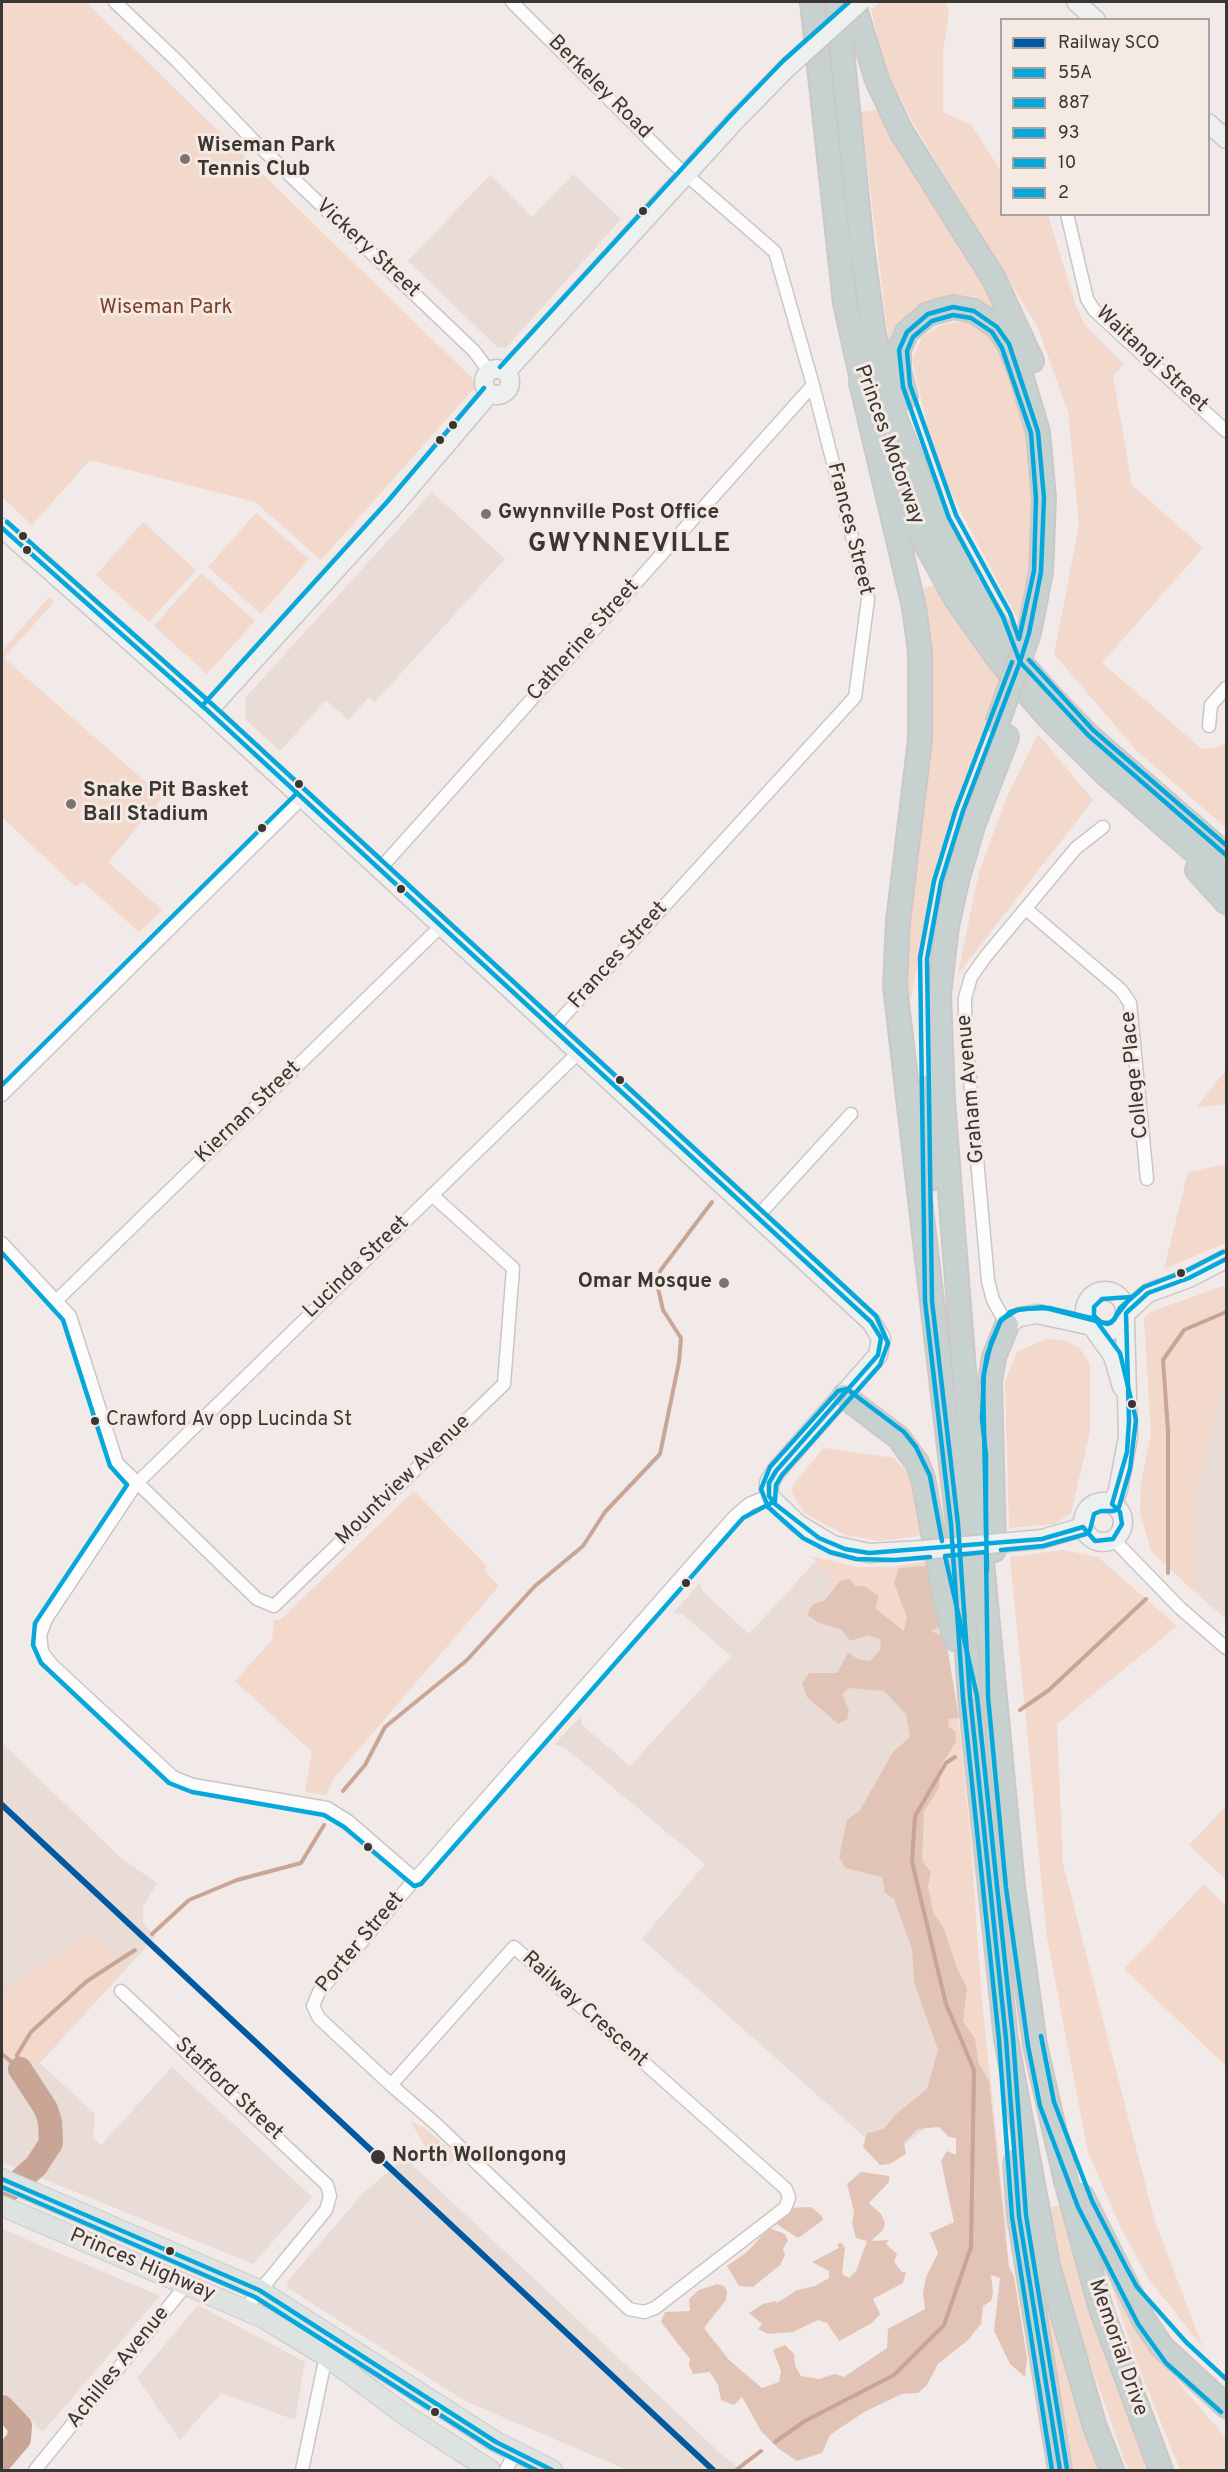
<!DOCTYPE html>
<html>
<head>
<meta charset="utf-8">
<style>
	body { margin:0 }
	#map { position:relative; width:1228px; height:2472px; overflow:hidden; background:#f1eae8; font-family:Overpass,sans-serif }
	canvas { display:block }
	.frame { position:absolute; inset:0; border:3px solid #3a3634; pointer-events:none }
	.legend { position:absolute; left:1000px; top:18px; width:210px; height:198px; box-sizing:border-box; background:#f5e9e4; border:2px solid #aaa19e; margin:0; padding:8px 10px; list-style:none; font-size:18px; color:#3a3634 }
	.legend li { display:flex; align-items:center; gap:12px; height:30px }
	.legend b { width:30px; border:2px solid #aaa19e }
</style>
</head>
<body>
<div id="map">
<canvas width="1228" height="2472"></canvas>
<div class="frame"></div>
<ul class="legend">
<li><b style="height:8px;background:#005aa3"></b>Railway SCO</li>
<li><b style="height:8px;background:#06a8dc"></b>55A</li>
<li><b style="height:8px;background:#06a8dc"></b>887</li>
<li><b style="height:8px;background:#06a8dc"></b>93</li>
<li><b style="height:8px;background:#06a8dc"></b>10</li>
<li><b style="height:8px;background:#06a8dc"></b>2</li>
</ul>
</div>
<script>
const g = document.querySelector('canvas').getContext('2d');
g.lineJoin = 'round';
function fillPath(path, color) {
  g.fillStyle = color;
  g.fill(path, 'evenodd');
}
function shape(rows) {
  const path = new Path2D();
  for (const r of rows) {
    if (r.length === 3) {
      path.moveTo(r[0] + r[2], r[1]);
      path.arc(r[0], r[1], r[2], 0, 2 * Math.PI);
      continue;
    }
    path.moveTo(r[0], r[1]);
    for (let i = 2; i < r.length; i += 2) path.lineTo(r[i], r[i + 1]);
  }
  return path;
}
function stroke(path, color, width, dash) {
  g.strokeStyle = color;
  g.lineWidth = width;
  g.lineCap = dash ? 'butt' : 'round';
  g.setLineDash(dash || []);
  g.stroke(path);
}
function label(font, color, halo, rows, align = 'center') {
  g.font = font + ' Overpass,sans-serif';
  g.lineWidth = 6;
  g.setLineDash([]);
  g.textBaseline = 'middle';
  g.strokeStyle = halo;
  g.fillStyle = color;
  for (const [text, x, y, turn = 0] of rows) {
    g.save();
    g.translate(x, y);
    g.rotate((+turn || 0) * Math.PI / 180);
    g.textAlign = isNaN(turn) ? turn : align;
    if (halo) g.strokeText(text, 0, 0);
    g.fillText(text, 0, 0);
    g.restore();
  }
}
const built = shape([
	[573,174,621,219,506,348,497,347,408,261,490,175,532,217],
	[432,492,505,559,375,702,369,697,348,720,326,700,280,751,246,720,245,698],
	[1226,1370,1226,1619,1197,1594,1194,1503],
	[815,1562,882,1624,935,1696,963,2097,888,2158,642,1939,705,1864,563,1746,554,1745,582,1715,582,1725,630,1766,731,1656,681,1613,673,1614,700,1582,702,1591,749,1634],
	[2,1743,121,1858,157,1883,143,1907,143,1923,156,1936,40,2063,95,2114,93,2138,101,2145,172,2067,312,2197,253,2264,2,2162],
	[405,2158,720,2453,741,2470,627,2470,465,2401,288,2288,287,2282,363,2193],
	[2,2229,160,2296,43,2432,2,2392],
	[198,2305,305,2362,295,2420,221,2393,180,2440,137,2378]
]);
const green = shape([
	[2,2,86,2,478,384,321,560,255,502,90,460,32,525,2,497],
	[881,2,946,2,949,14,943,52,943,112,971,125,1001,171,1002,214,1048,215,1076,306,1085,325,1124,364,1113,376,1132,485,1203,548,1102,663,1202,749,1215,748,1226,743,1226,828,1137,751,1054,654,1079,526,1068,412,1038,328,915,126,885,67,871,9],
	[879,109,906,163,1003,317,954,296,890,352,861,112],
	[965,321,984,329,1002,350,1032,436,1037,530,1021,626,949,489,929,433,912,360,922,337,941,325],
	[256,513,309,559,261,614,208,567],
	[143,522,196,570,149,622,96,575],
	[201,573,255,621,207,674,154,626],
	[935,584,1004,684,938,858,911,998,906,998,906,915,929,739,932,656,921,590],
	[49,597,54,602,4,658,163,797,108,862,162,910,139,932,82,881,76,887,2,817,2,651],
	[1038,734,1093,800,958,974,979,872,1006,799],
	[1226,1070,1226,1104,1196,1108],
	[1226,1164,1226,1243,1164,1269,1188,1172],
	[1226,1285,1226,1370,1194,1503,1197,1594,1151,1551,1140,1513,1141,1482,1151,1434,1144,1319,1150,1312],
	[1046,1339,1065,1340,1080,1349,1090,1364,1090,1432,1071,1513,1055,1524,1009,1528,1005,1382,1017,1352],
	[824,1448,894,1458,921,1489,932,1534,880,1541,846,1535,805,1514,791,1491,795,1482],
	[414,1491,487,1566,484,1570,499,1586,334,1778,326,1795,305,1792,312,1752,235,1681,272,1640,274,1620,281,1619],
	[1063,1550,1098,1557,1177,1626,1057,1724,1063,1864,1154,2218,1203,2348,1148,2278,1121,2228,1088,2152,1047,1938,1010,1557],
	[810,1556,857,1567,891,1567,934,1560,960,1734,971,1843,982,2001,1007,2236,962,2203,957,2075,894,1846,934,1767,907,1655],
	[1226,1806,1226,1880,1189,1845],
	[1204,1884,1226,1906,1226,2066,1124,1969],
	[89,1933,126,1968,39,2063,2,2060,2,1991],
	[410,2121,425,2128,455,2155,453,2162,443,2166,434,2161],
	[1064,2205,1152,2470,1128,2470,1083,2343,1046,2208],
	[1028,2247,1102,2470,1072,2470],
	[1110,2281,1132,2322,1159,2360,1226,2438,1226,2470,1180,2470,1135,2358]
]);
const forest = shape([
	[926,1566,937,1578,944,1625,931,1631,940,1635,947,1646,959,1718,949,1719,948,1727,955,1731,956,1741,940,1767,939,1788,924,1811,922,1861,931,1872,928,1886,933,1912,944,1929,956,1966,967,1988,963,2021,975,2039,978,2062,989,2081,1009,2267,1014,2276,1027,2358,1025,2377,1010,2364,994,2331,1000,2278,991,2275,993,2293,991,2301,983,2306,981,2324,968,2340,938,2364,927,2385,918,2393,902,2394,864,2412,830,2435,822,2453,797,2461,779,2449,761,2431,742,2397,734,2405,721,2400,718,2385,710,2372,693,2374,689,2365,690,2359,661,2322,665,2312,690,2311,689,2299,699,2290,717,2284,724,2286,727,2291,726,2300,704,2328,729,2360,762,2388,779,2382,781,2371,773,2350,785,2345,794,2354,795,2366,801,2376,819,2379,835,2374,844,2377,887,2348,888,2329,925,2309,923,2293,926,2277,938,2253,930,2233,954,2222,941,2161,947,2151,956,2155,956,2138,949,2137,939,2127,917,2129,904,2143,906,2154,890,2164,880,2165,863,2147,867,2133,884,2129,896,2114,927,2089,938,2050,914,1982,912,1949,894,1899,885,1893,882,1877,845,1868,839,1857,847,1820,860,1810,893,1752,910,1737,906,1714,884,1691,848,1688,842,1694,849,1711,847,1720,838,1724,807,1697,802,1684,809,1673,837,1673,848,1653,860,1660,870,1661,880,1650,881,1640,869,1635,850,1641,841,1629,819,1623,807,1615,812,1605,825,1600,840,1581,850,1579,855,1586,864,1586,879,1596,875,1608,904,1631,907,1617,894,1583,899,1568],
	[861,2172,889,2176,889,2182,869,2203,881,2214,885,2223,883,2230,871,2241,889,2240,886,2244,897,2254,894,2262,902,2272,906,2272,903,2283,873,2299,880,2314,872,2323,839,2341,827,2323,818,2320,793,2332,768,2334,758,2329,762,2324,749,2313,763,2304,775,2301,777,2303,797,2290,815,2286,829,2278,829,2271,812,2262,839,2248,837,2244,841,2243,845,2247,842,2274,849,2278,856,2271,867,2241,856,2238,852,2223,854,2212,847,2184],
	[811,2207,821,2215,823,2220,798,2238,775,2223,785,2208],
	[769,2228,785,2234,788,2240,783,2249,785,2255,780,2265,753,2287,739,2286,727,2266,747,2252]
]);
const stream = shape([
	[1168,1573,1168,1431,1163,1360,1184,1330,1226,1312],
	[1020,1710,1049,1690,1146,1599],
	[343,1791,365,1765,385,1727,466,1661,535,1586,583,1546,605,1512,660,1454,679,1362,681,1338,663,1310,658,1288,660,1271,712,1202],
	[152,1934,189,1900,237,1880,301,1863,324,1825],
	[2,2054,20,2069],
	[20,2069,17,2055,31,2032,87,1981,135,1950],
	[775,2442,805,2421,894,2375,944,2325,971,2247,974,2070,946,2004,912,1862,915,1816,946,1763,955,1757],
	[736,2470,761,2451]
]);
const river = shape([
	[2,2196,36,2166,51,2143,50,2122,46,2109,20,2069],
	[2,2407,20,2426,19,2439,2,2459]
]);
const street = shape([
	[115,2,178,62,253,140,474,351,489,371],
	[512,2,674,164,775,252,813,385,868,599,855,697,552,1029],
	[1067,214,1087,299,1094,310,1226,431],
	[1209,726,1211,705,1226,688],
	[379,870,813,385],
	[1026,909,1121,990,1130,1003,1147,1179],
	[2,1095,302,798],
	[757,1217,851,1114],
	[2,1243,70,1316,117,1463,257,1599,274,1606,504,1384,513,1268,432,1195],
	[57,1300,440,927],
	[1007,1325,993,1300,988,1281,965,1025,965,998,971,977,986,956,1076,848,1103,827],
	[1113,1539,1180,1608,1226,1648],
	[415,1879,348,1821,327,1808,193,1785,173,1777,52,1665,42,1652,40,1635,46,1619,136,1484,578,1053],
	[121,1991,327,2185,330,2196,326,2210,245,2309],
	[391,2085,514,1947,786,2189,789,2198,785,2208,655,2308,644,2312,629,2309,436,2124,391,2085,319,2018,313,2006,319,1992,415,1879,734,1517,749,1504,769,1496],
	[35,2470,187,2284],
	[302,2470,326,2356],
	[506,2470,515,2452]
]);
const secondary = shape([
	[1076,2,1096,20],
	[1208,123,1226,139],
	[497,382,13],
	[506,372,737,119,788,67],
	[2,528,208,711,871,1322,881,1338,878,1355,776,1471,769,1483,769,1496,798,1524,833,1545,869,1553,923,1550],
	[208,711,394,506,490,393],
	[1105,1311,20],
	[1126,1313,1148,1293,1189,1278,1226,1259],
	[1007,1325,1019,1317,1037,1314,1092,1326],
	[1093,1328,1113,1356,1122,1387],
	[1103,1522,20],
	[1112,1504,1118,1490,1128,1437,1125,1317],
	[1042,1539,1083,1527]
]);
const primary = shape([
	[2,2179,259,2290,496,2442,552,2470],
	[2,2206,264,2318,326,2356,405,2415,490,2470]
]);
const highway = shape([
	[812,2,845,303,866,398],
	[837,2,862,247,874,335,896,420,948,548,1020,662,1052,698,1088,735,1226,855],
	[853,2,877,80,902,133,994,279,1032,361],
	[861,383,914,607,920,652,920,740,898,921,895,986,958,1524,970,1697,1006,2039,1048,2265,1095,2427,1112,2470],
	[906,397,899,370,899,350,907,332,928,314,953,307,974,311,997,327,1009,344,1021,375,1038,432,1044,498,1041,572,1029,633],
	[894,474,916,526,956,599,999,660,1050,719,1109,777,1226,879],
	[1007,737,974,823,958,877,947,926,939,995,943,1101,965,1383,1013,1887,1035,2045,1066,2181,1101,2309,1161,2470],
	[1197,870,1226,902],
	[928,1089,930,1179],
	[844,1396,899,1438,917,1463,923,1478,945,1599,955,1639],
	[994,1550,990,1381,994,1357,1007,1325],
	[1015,2163,1019,2216,1060,2470],
	[1082,2196,1144,2320,1162,2347,1226,2406]
]);
const secondaryBridge = shape([
	[788,67,860,2],
	[923,1550,1042,1539]
]);
const highwayBridge = shape([
	[997,724,1029,633]
]);
const bus1 = shape([
	[953,307,974,311,997,327,1009,344,1038,432,1044,498,1041,572,1029,633,1020,662,1003,617,949,518,903,387,899,350,907,332,928,314,953,307],
	[2,528,208,711,871,1322,881,1338,878,1355,776,1471,769,1483,769,1496,775,1504,819,1538,845,1549,869,1553,1042,1539,1083,1527,1095,1541,1113,1539,1122,1524,1120,1512,1112,1504,1127,1452,1129,1421,1126,1313,1148,1293,1189,1278,1226,1259],
	[1020,662,1088,735,1226,855],
	[1020,662,963,811,941,882,927,959,932,1301,958,1524,970,1697,1006,2039,1019,2216,1060,2470]
]);
const bus2 = shape([
	[1131,1297,1111,1323,1102,1323,1094,1316,1094,1307,1102,1299,1131,1297],
	[986,1537,986,1455,982,1419,984,1373,991,1343,1000,1322,1010,1312,1022,1309,1049,1308,1095,1319,1120,1353,1136,1420,1130,1469,1119,1507,1114,1511,1101,1511,1094,1514,1090,1530,1086,1534,1043,1546,1001,1550],
	[930,1557,895,1560,856,1559,830,1552,803,1538,768,1507,761,1489,770,1467,838,1391,847,1389,904,1432,916,1447,930,1476,942,1541],
	[2,2187,255,2297,492,2448,536,2470],
	[1067,2469,1026,2215,1013,2038,977,1696,945,1556,986,1552,988,1697,1006,1888,1028,2046,1040,2106,1078,2207,1138,2324,1166,2363,1221,2412]
]);
const bus3 = shape([
	[953,315,971,318,992,332,1002,348,1031,433,1036,498,1034,571,1019,639,1010,613,956,515,910,385,907,351,913,337,932,321,953,315],
	[1029,660,1093,730,1226,845],
	[1012,662,956,809,934,881,920,958,925,1301,951,1525,963,1698,999,2040,1012,2217,1052,2470],
	[987,1570,983,1380,987,1355,1001,1320,1017,1310,1042,1307,1108,1324,1114,1320,1120,1308,1144,1287,1186,1271,1223,1252],
	[1041,2036,1054,2102,1092,2201,1126,2267,1137,2287,1186,2342,1226,2379]
]);
const bus4 = shape([
	[500,367,732,114,783,61,849,2],
	[202,706,388,501,484,388],
	[2,1085,297,793],
	[2,1253,63,1320,110,1466,127,1485,35,1623,33,1645,41,1663,169,1783,192,1792,324,1815,344,1827,414,1886,421,1884,743,1518,775,1501,776,1485,782,1475,880,1365,888,1343,876,1316,213,705,7,522]
]);
const bus5 = shape([
	[2,2179,259,2290,496,2442,552,2470]
]);
const rail1 = shape([
	[2,1805,713,2470]
]);
const markers = [
	[185,159,6,"#7a7573"],
	[643,211,5,"#3a3634"],
	[453,425,5,"#3a3634"],
	[440,440,5,"#3a3634"],
	[486,514,6,"#7a7573"],
	[23,536,5,"#3a3634"],
	[27,550,5,"#3a3634"],
	[299,784,5,"#3a3634"],
	[71,804,6,"#7a7573"],
	[262,828,5,"#3a3634"],
	[401,889,5,"#3a3634"],
	[620,1080,5,"#3a3634"],
	[1181,1273,5,"#3a3634"],
	[724,1283,6,"#7a7573"],
	[1132,1404,5,"#3a3634"],
	[95,1421,5,"#3a3634"],
	[686,1583,5,"#3a3634"],
	[368,1847,5,"#3a3634"],
	[378,2157,8,"#3a3634"],
	[170,2251,5,"#3a3634"],
	[435,2412,5,"#3a3634"]
];
const busNames = [
	["Crawford Av opp Lucinda St",106,1421]
];
const streetNames = [
	["Berkeley Road",599,88,45],
	["Vickery Street",367,249,43],
	["Waitangi Street",1151,360,43],
	["Princes Motorway",888,445,70],
	["Frances Street",849,529,76],
	["Catherine Street",584,641,-48],
	["Frances Street",619,956,-48],
	["College Place",1136,1075,-96],
	["Graham Avenue",972,1089,-95],
	["Kiernan Street",249,1113,-44],
	["Lucinda Street",357,1268,-44],
	["Mountview Avenue",404,1481,-44],
	["Porter Street",361,1943,-50],
	["Railway Crescent",584,2010,42],
	["Stafford Street",228,2090,43],
	["Princes Highway",142,2266,23],
	["Memorial Drive",1117,2348,71],
	["Achilles Avenue",119,2368,-51]
];
const poiNames = [
	["Wiseman Park",197,147],
	["Tennis Club",197,171],
	["Gwynnville Post Office",498,514],
	["Snake Pit Basket",83,792],
	["Ball Stadium",83,816],
	["Omar Mosque",712,1283,"right"]
];
const parkNames = [
	["Wiseman Park",166,309]
];
const stopNames = [
	["North Wollongong",392,2157]
];
const districtNames = [
	["GWYNNEVILLE",630,546]
];
fillPath(built, '#e9dbd5');
fillPath(green, '#f3d8cc');
fillPath(forest, '#e2c4b6');
stroke(stream, '#c8a595', 4);
stroke(river, '#c8a595', 24);
stroke(street, '#cbc6c4', 15);
stroke(secondary, '#cbc6c4', 21);
stroke(primary, '#cbc8c7', 22);
stroke(highway, '#cbc8c7', 26);
stroke(street, '#fdfcfc', 12);
stroke(secondary, '#eeefef', 18);
stroke(primary, '#dde3e1', 20);
stroke(highway, '#c7d1cf', 22);
stroke(secondaryBridge, '#cbc6c4', 21, []);
stroke(highwayBridge, '#cbc8c7', 26, []);
stroke(secondaryBridge, '#eeefef', 18);
stroke(highwayBridge, '#c7d1cf', 22);
stroke(bus1, '#06a8dc', 4.5);
stroke(bus2, '#06a8dc', 4.5);
stroke(bus3, '#06a8dc', 4.5);
stroke(bus4, '#06a8dc', 4.5);
stroke(bus5, '#06a8dc', 4.5);
stroke(rail1, '#005aa3', 6);
for (const [x, y, r, color] of markers) {
  const dot = new Path2D();
  dot.arc(x, y, r, 0, 2 * Math.PI);
  g.fillStyle = color;
  g.fill(dot);
  stroke(dot, '#f5e9e4', 2);
}
label('20px', '#3a3634', '#f5e9e4', busNames, 'left');
label('21px', '#3a3634', '#f5e9e4', streetNames);
label('bold 21px', '#3a3634', '#f5e9e4', poiNames, 'left');
label('21px', '#7d4020', '#f5e9e4', parkNames);
label('bold 21px', '#3a3634', '#f5e9e4', stopNames, 'left');
g.letterSpacing = '1.5px';
label('bold 27px', '#3a3634', '#f5e9e4', districtNames);
g.letterSpacing = '0px';
</script>
</body>
</html>
